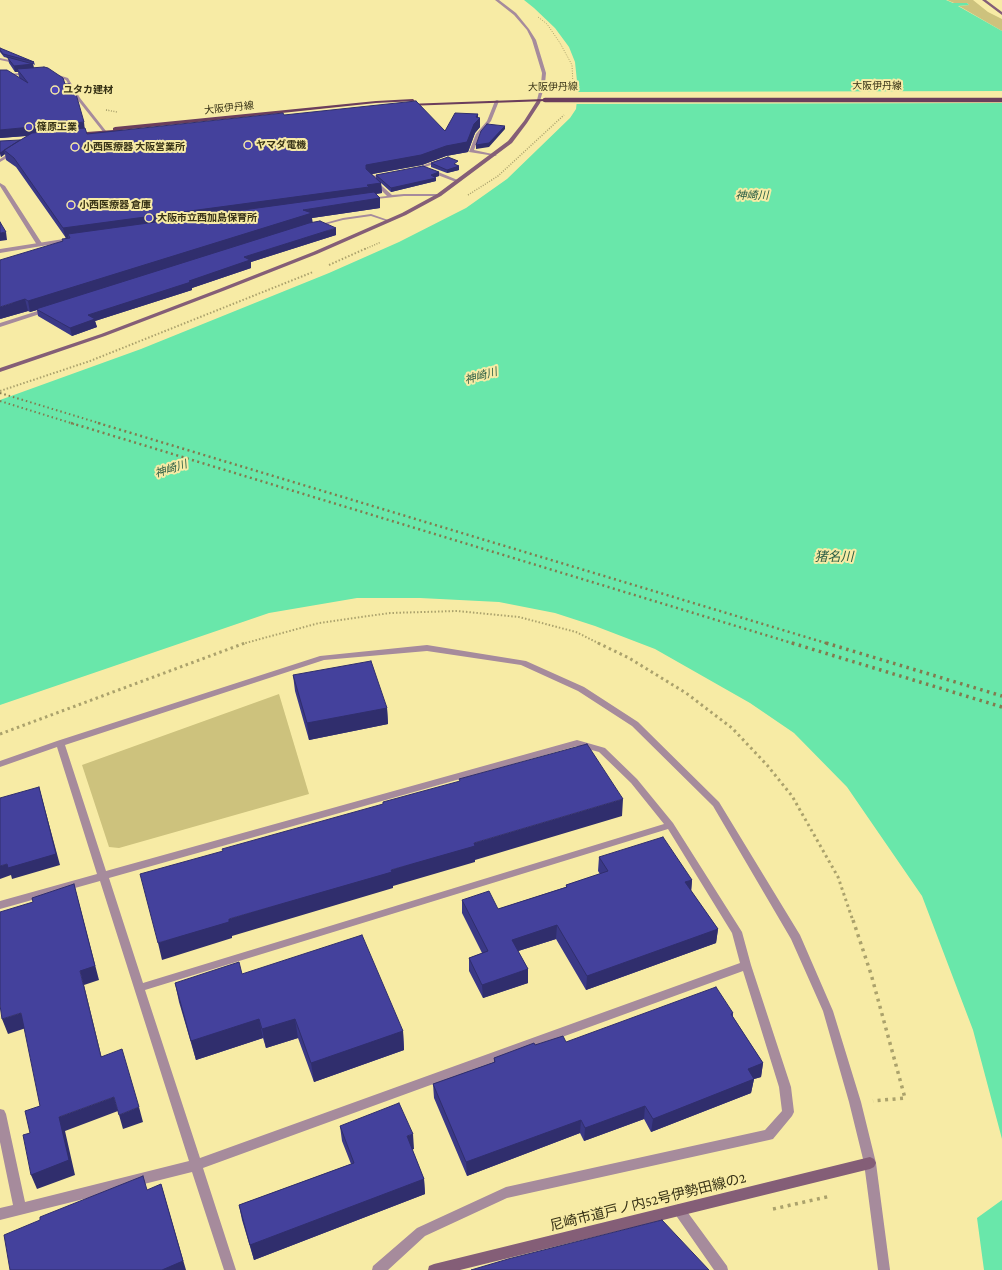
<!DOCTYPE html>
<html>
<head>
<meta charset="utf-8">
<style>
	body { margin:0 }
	canvas { display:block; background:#f7eba5 }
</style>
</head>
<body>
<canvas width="1002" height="1270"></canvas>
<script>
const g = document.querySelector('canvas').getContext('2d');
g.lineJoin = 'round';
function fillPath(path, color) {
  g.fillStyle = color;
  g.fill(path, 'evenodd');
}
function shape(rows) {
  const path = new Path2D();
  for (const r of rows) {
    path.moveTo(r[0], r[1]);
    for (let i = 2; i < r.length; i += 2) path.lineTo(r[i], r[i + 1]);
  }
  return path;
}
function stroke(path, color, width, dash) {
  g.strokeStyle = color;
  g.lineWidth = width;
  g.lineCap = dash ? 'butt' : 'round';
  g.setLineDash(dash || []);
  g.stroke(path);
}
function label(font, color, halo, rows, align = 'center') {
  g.font = font + ' "Crimson Pro","Noto Sans JP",serif';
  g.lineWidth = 4;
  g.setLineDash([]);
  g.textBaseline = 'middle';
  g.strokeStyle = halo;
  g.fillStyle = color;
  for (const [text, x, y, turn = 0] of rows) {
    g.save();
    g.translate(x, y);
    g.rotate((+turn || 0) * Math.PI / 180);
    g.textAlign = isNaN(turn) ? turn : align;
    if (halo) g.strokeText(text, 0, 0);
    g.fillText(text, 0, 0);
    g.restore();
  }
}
const green = shape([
	[947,0,973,0,988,12,1002,19,1002,31,959,6,969,5,967,3,954,3],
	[279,694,309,794,119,848,109,847,82,765]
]);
const water = shape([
	[524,0,946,0,953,3,967,3,969,5,958,6,1002,31,1002,1139,973,1030,922,896,847,787,794,733,750,703,655,649,595,626,555,613,499,602,420,598,357,598,269,613,0,705,0,400,141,349,329,273,399,242,466,208,507,179,570,118,576,109,578,91,575,62,569,47,555,28,534,8],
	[1002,1200,1002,1270,984,1270,977,1218]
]);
const pier = shape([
	[1002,91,1002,103,574,104,576,92]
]);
const pathFar4 = shape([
	[538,17,547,24,560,43,572,65,573,85],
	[106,110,109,110]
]);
const pathFar3 = shape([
	[106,110,117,112],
	[468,195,498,176,564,115],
	[365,249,381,242]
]);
const pathFar2 = shape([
	[329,265,367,248],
	[0,391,90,361,313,272],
	[242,644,319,623,390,613,457,611,519,617,576,632,600,644]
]);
const pathFar1 = shape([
	[598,643,629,658,686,693,732,728,767,765,792,796,838,877,853,921],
	[0,734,245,643]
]);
const path = shape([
	[853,920,871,974,905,1098,873,1101],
	[773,1209,831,1196]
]);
const lane = shape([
	[30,72,29,74,0,77,0,75,30,72],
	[0,183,5,186,43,245,42,246,37,245,0,186,0,183]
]);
const street = shape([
	[495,0,499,0,516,13,529,29,536,40,546,73,545,84,540,101,537,100,541,84,542,73,532,40,527,30,514,15,495,0],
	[0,58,19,62,21,63,19,64,0,60,0,58],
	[52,73,68,78,80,98,106,131,106,133,104,133,77,99,66,80,52,75,52,73],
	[497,100,499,101,491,121,480,134,474,150,497,155,495,156,469,152,476,134,487,121,495,101,497,100],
	[13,151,17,152,0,162,0,159,13,151],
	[438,160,442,161,417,170,413,169,438,160],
	[427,169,431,169,460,181,456,182,427,171,427,169],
	[386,173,388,173,388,175,373,178,392,195,404,194,439,194,441,195,439,196,404,196,367,200,367,199,369,198,387,196,368,177,386,173],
	[371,214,391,221,389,222,371,216,343,220,316,227,314,226,343,218,371,214],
	[70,238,72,239,72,241,0,253,0,249,70,238],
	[47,308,50,310,49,311,0,327,0,323,47,308],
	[427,645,526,661,584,687,638,722,719,802,800,935,833,1011,861,1102,876,1163,890,1270,878,1270,864,1163,849,1102,823,1011,791,939,713,806,632,726,578,691,521,665,427,651,324,660,65,745,106,871,577,740,605,748,637,779,673,823,742,932,751,965,791,1087,794,1112,792,1116,773,1139,769,1140,507,1198,425,1236,388,1270,372,1270,373,1266,417,1228,506,1187,765,1130,782,1111,779,1087,743,971,203,1168,236,1270,224,1270,192,1172,0,1220,0,1208,13,1205,0,1142,0,1109,4,1110,6,1114,25,1202,189,1161,100,881,0,909,0,901,97,874,57,747,0,767,0,761,57,741,320,656,427,645],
	[577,746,599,752,631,783,664,824,143,983,109,878,577,746],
	[668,829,732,933,740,963,200,1158,145,990,668,829],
	[679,1204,683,1206,727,1266,728,1270,714,1270,675,1214,673,1210,675,1206,679,1204]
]);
const secondary = shape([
	[982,0,986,0,1002,12,1002,15,982,0],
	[538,99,541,100,540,103,527,123,512,143,441,196,406,215,317,254,223,291,105,336,0,372,0,368,101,334,219,289,313,252,402,213,437,194,508,141,524,121,538,99],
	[870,1157,874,1159,876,1163,874,1167,870,1169,460,1270,428,1270,429,1266,434,1264,870,1157]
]);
const primary = shape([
	[413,99,415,101,376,103,122,130,124,131,121,133,74,137,71,135,74,133,113,130,113,128,115,127,376,101,413,99],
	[545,99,547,101,406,106,404,105,406,104,545,99]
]);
const railFar2 = shape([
	[0,393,102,424],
	[0,401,74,424]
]);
const railFar1 = shape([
	[71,423,795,644],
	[98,423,829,644]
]);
const rail = shape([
	[792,643,1002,707],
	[826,643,1002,696]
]);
const primaryBridge = shape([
	[545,100,1002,100]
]);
const wall = shape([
	[0,50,34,62,35,65,33,64,34,68,65,84,87,134,284,115,445,131,478,114,478,118,480,118,480,127,475,133,468,152,446,156,422,165,372,174,376,179,376,175,439,172,439,176,435,177,436,181,391,192,381,183,382,193,376,194,380,198,380,208,312,218,312,223,336,235,251,262,251,268,192,288,192,290,95,321,97,327,72,336,38,316,37,310,30,312,28,311,0,319,63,241,66,238,16,167,6,160,5,154,1,157,0,153,27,136,0,138,0,68,0,70,20,78,19,77,18,72,15,72,9,63,8,58,4,57,0,52],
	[431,163,458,165,459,170,447,173,431,167],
	[293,675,387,708,388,724,309,740,295,691],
	[599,857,692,880,691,891,718,929,716,943,586,990,556,939,518,951,528,969,528,983,483,998,469,971,469,958,482,953,462,913,462,900,498,909,566,887,566,885,600,874,598,871],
	[242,974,403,1031,404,1050,314,1082,298,1038,266,1048,263,1038,196,1060,179,1002,175,983],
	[733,1013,733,1017,763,1063,761,1077,754,1079,751,1093,651,1132,644,1119,584,1141,580,1133,467,1176,434,1098,433,1084,494,1062,494,1058,535,1045,566,1042],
	[340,1126,414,1149,412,1149,424,1179,425,1194,254,1260,242,1220,239,1205,351,1164,342,1141]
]);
const shadedWall = shape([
	[33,64,34,71,17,69,18,72,15,72,14,66],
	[478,114,478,120,480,118,480,127,475,133,468,152,446,156,422,165,367,175,366,165,476,117],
	[84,122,85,131,0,138,0,130],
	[505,126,505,129,489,147,476,149,476,145],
	[4,150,5,154,1,157,0,153],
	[459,166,459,170,447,173,447,170],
	[439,172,439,176,433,178,436,178,436,181,391,192,391,188],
	[381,183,382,193,68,234,68,238,66,239,63,228],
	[380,198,380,208,312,218,313,224,36,309,37,310,30,312,28,301,303,210],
	[336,228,336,235,251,262,251,268,192,288,192,290,95,321,97,327,72,336,70,328,88,315,189,281,244,257],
	[6,232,7,240,0,241,0,233],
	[25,299,28,311,0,319,0,307],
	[387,708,388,724,309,740,307,723],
	[39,787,60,865,12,879,11,875,0,879,0,866,7,864],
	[623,799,622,816,475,860,475,862,393,886,393,888,232,936,232,938,162,960,158,943,229,919,391,870,474,843],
	[692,880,691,893,685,882],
	[74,884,99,980,84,985,105,1071,101,1057,80,971],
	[557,925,556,939,512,953,512,940],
	[718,929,716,943,586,990,587,976],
	[528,969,528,983,483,998,482,985],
	[21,1013,26,1028,8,1034,2,1019],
	[259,1019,263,1038,196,1060,191,1041],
	[295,1019,298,1038,266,1048,262,1029],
	[403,1031,404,1050,314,1082,311,1063],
	[763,1063,761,1077,754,1079,751,1093,651,1132,653,1119,748,1069],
	[114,1097,118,1111,65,1131,75,1175,37,1189,31,1175,59,1117],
	[645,1106,644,1119,584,1141,585,1128],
	[139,1107,143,1122,123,1129,119,1115],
	[581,1120,580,1133,467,1176,466,1162],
	[413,1134,414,1149,408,1151,407,1136],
	[424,1179,425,1194,254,1260,250,1245],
	[161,1184,186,1270,162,1270]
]);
const building = shape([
	[0,48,34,62,3,54,0,50,0,48],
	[7,57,33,64,14,66,7,57],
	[44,67,48,68,63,78,65,84,70,84,76,94,84,122,0,130,0,70,7,70,28,83,17,69,44,67],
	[416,101,445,131,455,113,478,114,476,117,480,118,474,124,467,142,446,146,421,155,366,165,366,169,381,183,367,185,369,187,63,228,14,158,4,150,32,133,85,128,87,134,283,113,284,115,416,101],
	[487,124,505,126,489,143,476,145,481,131,487,124],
	[20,140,0,153,0,141,20,140],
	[448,157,458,161,454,164,459,166,447,170,431,163,448,157],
	[423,166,439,172,431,175,436,178,391,188,376,175,423,166],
	[374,192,380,198,303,210,312,213,28,301,25,299,0,307,0,260,63,241,62,239,70,238,68,234,374,192],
	[320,221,336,228,244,257,250,260,189,281,191,282,88,315,95,319,70,328,36,309,309,223,320,221],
	[0,222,6,232,0,233,0,222],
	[371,661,387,708,307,723,293,675,371,661],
	[587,744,623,799,474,843,475,846,391,870,392,872,229,919,229,922,158,943,140,874,223,851,222,849,383,804,383,802,460,781,459,779,587,744],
	[39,787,56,854,8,868,7,864,0,866,0,798,39,787],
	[663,837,692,880,685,882,718,929,587,976,557,925,512,940,528,969,482,985,469,958,488,951,462,900,489,891,498,909,567,887,566,885,608,871,599,857,663,837],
	[74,884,95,966,80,971,101,1057,122,1049,139,1107,119,1115,114,1097,59,1117,69,1160,31,1175,23,1135,30,1133,25,1111,40,1106,21,1013,2,1019,0,1005,0,912,33,902,32,898,74,884],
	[362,935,403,1031,311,1063,295,1019,262,1029,259,1019,191,1041,175,983,239,962,242,974,362,935],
	[716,987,733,1013,731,1014,763,1063,748,1069,754,1079,653,1119,645,1106,585,1128,581,1120,466,1162,433,1084,495,1062,494,1058,534,1043,535,1045,563,1036,566,1042,716,987],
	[399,1103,413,1134,407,1136,424,1179,250,1245,239,1205,354,1163,340,1126,399,1103],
	[143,1176,147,1190,161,1184,183,1261,162,1270,10,1270,4,1235,40,1220,40,1217,143,1176],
	[662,1220,709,1270,471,1270,508,1259,662,1220]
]);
const markers = [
	[55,90,4,"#4c43ba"],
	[29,127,4,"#4c43ba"],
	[248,145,4,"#4c43ba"],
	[75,147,4,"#4c43ba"],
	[71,205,4,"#4c43ba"],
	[149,218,4,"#4c43ba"]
];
const farStreetnames = [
	["大阪伊丹線",877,86],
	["大阪伊丹線",553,87,-1],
	["大阪伊丹線",229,108,-6]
];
const farPoinames = [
	["ユタカ建材",63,90],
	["篠原工業",37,127],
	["ヤマダ電機",256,145],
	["小西医療器 大阪営業所",83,147],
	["小西医療器 倉庫",79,205],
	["大阪市立西加島保育所",157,218]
];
const farWaternames = [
	["神崎川",752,196],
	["神崎川",481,376,-16],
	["神崎川",171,469,-18]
];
const waterNames = [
	["猪名川",834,557]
];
const nearStreetnames = [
	["尼崎市道戸ノ内52号伊勢田線の2",648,1202,-14]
];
fillPath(green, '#cdc27d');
fillPath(water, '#69e7aa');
fillPath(pier, '#f7eba5');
stroke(pathFar4, '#aba26c', 1, [1, 1.5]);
stroke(pathFar3, '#aba26c', 1.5, [1, 1.5]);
stroke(pathFar2, '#aba26c', 2, [1.5, 2]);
stroke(pathFar1, '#aba26c', 3, [2.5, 3.5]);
stroke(path, '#aba26c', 3.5, [3, 4.5]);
fillPath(lane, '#a68b9c');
fillPath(street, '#a68b9c');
fillPath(secondary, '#845e77');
fillPath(primary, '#6b3e5c');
stroke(railFar2, '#827a4e', 2, [1.5, 3]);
stroke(railFar1, '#827a4e', 2.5, [2, 3.5]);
stroke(rail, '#827a4e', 3.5, [2.5, 4.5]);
stroke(primaryBridge, '#6b3e5c', 4.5);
fillPath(wall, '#3a3886');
fillPath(shadedWall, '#302e6d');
fillPath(building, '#44419c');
stroke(building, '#302e6d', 1);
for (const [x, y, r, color] of markers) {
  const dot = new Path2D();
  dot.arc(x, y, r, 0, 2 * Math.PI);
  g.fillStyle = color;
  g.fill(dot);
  stroke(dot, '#f7eba5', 1.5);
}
label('10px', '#373216', '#f7eba5', farStreetnames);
label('bold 10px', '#373216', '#f7eba5', farPoinames, 'left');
label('italic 11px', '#2c5e45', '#f7eba5', farWaternames);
label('italic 13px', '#2c5e45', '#f7eba5', waterNames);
label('14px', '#373216', '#f7eba5', nearStreetnames);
</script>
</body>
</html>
